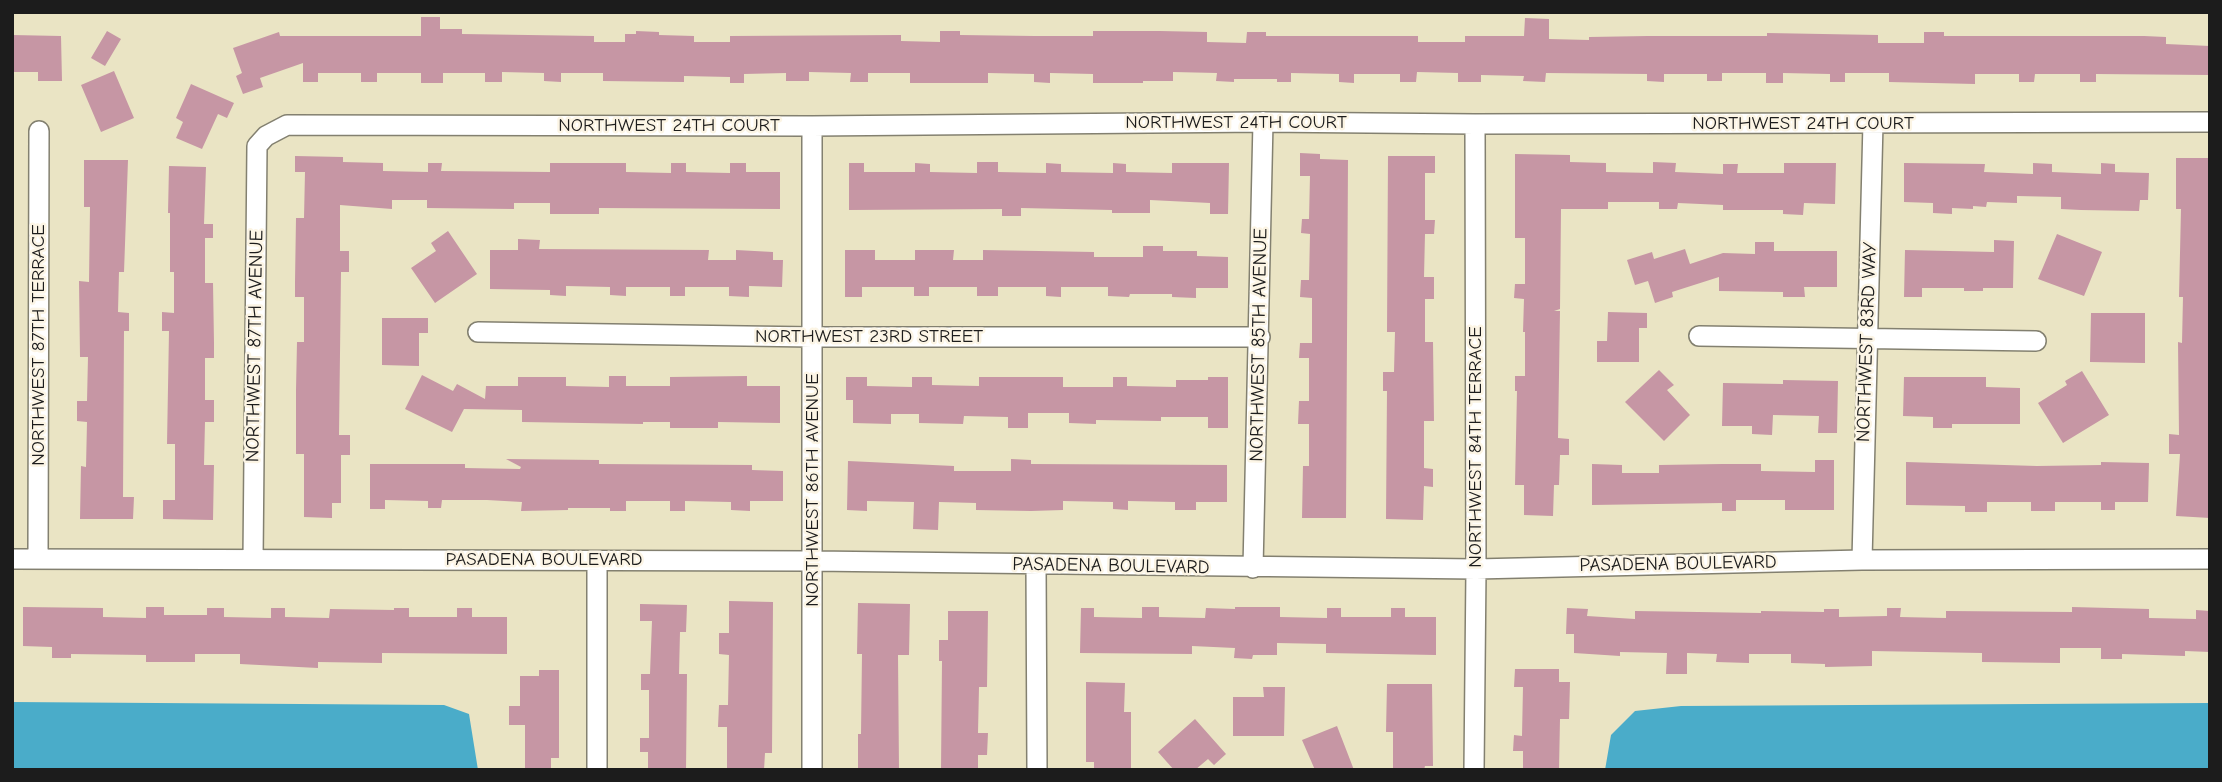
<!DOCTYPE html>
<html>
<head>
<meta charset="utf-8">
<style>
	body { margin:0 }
	#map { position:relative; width:2222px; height:782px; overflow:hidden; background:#eae4c4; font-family:"Comic Neue",sans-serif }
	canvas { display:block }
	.frame { position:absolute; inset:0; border:14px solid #1c1c1c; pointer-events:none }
</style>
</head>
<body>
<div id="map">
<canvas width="2222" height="782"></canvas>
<div class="frame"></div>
</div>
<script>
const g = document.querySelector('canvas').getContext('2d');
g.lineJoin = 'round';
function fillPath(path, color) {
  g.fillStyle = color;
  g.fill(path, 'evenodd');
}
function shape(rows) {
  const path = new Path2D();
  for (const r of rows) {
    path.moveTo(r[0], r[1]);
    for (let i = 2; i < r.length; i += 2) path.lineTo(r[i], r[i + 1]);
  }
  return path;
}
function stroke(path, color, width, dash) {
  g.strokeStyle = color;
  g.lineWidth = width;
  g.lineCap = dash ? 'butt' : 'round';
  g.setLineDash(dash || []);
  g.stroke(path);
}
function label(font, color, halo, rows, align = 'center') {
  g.font = font + ' "Comic Neue",sans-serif';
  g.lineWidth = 5;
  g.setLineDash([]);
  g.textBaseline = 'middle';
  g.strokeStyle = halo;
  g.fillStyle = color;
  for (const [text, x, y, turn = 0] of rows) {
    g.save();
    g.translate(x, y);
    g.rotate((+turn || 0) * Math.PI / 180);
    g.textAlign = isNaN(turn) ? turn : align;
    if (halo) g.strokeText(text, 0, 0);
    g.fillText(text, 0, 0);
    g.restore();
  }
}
const water = shape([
	[12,702,444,705,469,714,478,770,12,770],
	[2210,703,2210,770,1605,770,1611,735,1635,711,1681,706]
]);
const building = shape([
	[421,17,440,17,440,29,462,29,462,34,594,36,594,42,625,42,625,34,636,34,636,31,659,32,659,35,694,36,694,42,730,42,730,36,901,35,901,41,940,42,940,31,960,31,960,35,1034,36,1093,36,1093,31,1160,31,1207,32,1207,42,1246,43,1247,32,1266,32,1266,36,1418,36,1418,42,1465,42,1465,36,1524,36,1525,18,1549,19,1549,39,1589,40,1589,37,1648,36,1767,36,1767,33,1878,35,1878,43,1924,43,1924,32,1944,32,1944,36,2144,36,2166,37,2166,44,2210,46,2210,75,2096,74,2096,82,2080,82,2080,74,2035,74,2034,82,2019,82,2019,74,1975,74,1975,84,1889,82,1889,73,1845,73,1845,82,1830,82,1830,74,1783,73,1783,83,1766,83,1766,73,1722,73,1722,81,1707,81,1707,74,1664,74,1664,82,1647,81,1647,74,1546,73,1545,82,1523,81,1524,76,1481,75,1481,82,1458,82,1458,73,1417,72,1416,82,1400,82,1400,74,1354,74,1354,83,1339,82,1339,74,1291,73,1291,82,1277,82,1277,79,1234,79,1234,82,1216,81,1217,73,1173,72,1173,81,1143,81,1143,83,1093,83,1093,74,1050,73,1050,83,1034,82,1034,74,988,73,988,83,910,83,910,73,868,73,868,82,850,82,851,73,809,72,809,81,786,81,786,73,744,74,744,83,730,83,730,77,684,76,684,82,603,81,603,73,561,73,561,82,544,81,544,73,502,72,502,82,485,82,485,73,443,73,443,83,421,83,421,73,377,73,377,82,361,82,361,73,318,73,318,82,303,82,303,63,260,78,263,87,243,94,236,76,242,73,233,48,279,32,280,36,421,36],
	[107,31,121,39,105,66,91,58],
	[12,35,61,36,62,81,38,81,38,72,12,72],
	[114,71,134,118,101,132,81,85],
	[191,84,234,103,227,118,218,114,202,149,176,138,183,122,176,118],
	[1300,153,1320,154,1320,159,1348,160,1346,518,1302,518,1303,466,1309,466,1309,424,1298,424,1299,401,1309,401,1309,358,1299,358,1300,343,1312,343,1312,298,1300,297,1301,280,1309,280,1310,234,1301,233,1302,219,1309,219,1310,176,1300,176],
	[1515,154,1570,155,1570,162,1606,163,1606,172,1653,173,1653,162,1676,163,1675,172,1723,174,1723,164,1738,164,1737,173,1784,173,1784,163,1836,163,1835,204,1804,203,1803,215,1783,214,1783,210,1723,210,1723,205,1678,203,1677,209,1659,209,1659,202,1608,202,1608,209,1561,209,1560,309,1554,311,1560,311,1558,438,1569,439,1569,455,1560,455,1559,485,1554,485,1553,516,1524,515,1524,485,1515,485,1517,391,1515,391,1515,376,1525,376,1525,332,1523,332,1524,299,1514,298,1515,284,1525,284,1525,238,1515,238],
	[295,156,343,157,343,162,383,163,383,171,428,172,428,163,442,163,441,171,550,172,550,163,626,163,626,172,671,173,671,163,686,163,686,172,730,173,730,163,746,163,746,172,780,172,780,209,599,208,599,214,550,214,550,203,514,203,514,209,427,208,427,200,392,200,392,209,340,205,340,251,349,251,349,272,341,272,339,435,350,435,350,455,341,455,341,503,332,503,332,518,304,517,304,454,296,454,296,390,297,342,304,342,304,297,295,297,295,282,296,218,304,218,305,172,295,172],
	[1388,156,1435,156,1435,173,1425,173,1425,220,1435,220,1434,234,1425,234,1424,277,1434,277,1434,299,1425,299,1425,342,1433,342,1434,421,1424,421,1424,468,1433,469,1433,487,1424,486,1423,520,1386,519,1387,391,1383,391,1383,372,1394,372,1395,332,1387,332],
	[2176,158,2210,158,2210,518,2176,516,2180,454,2169,454,2169,434,2179,435,2178,342,2182,343,2183,297,2179,297,2181,209,2176,209],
	[84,160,128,160,124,272,119,272,118,312,129,313,129,331,124,331,123,497,134,497,133,519,80,519,81,466,86,467,87,422,77,421,77,401,87,401,88,357,80,357,79,281,89,282,90,207,84,207],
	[977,162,998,162,998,172,1046,173,1046,163,1061,164,1061,172,1113,173,1113,163,1126,164,1126,172,1172,173,1172,163,1229,163,1228,214,1210,214,1210,203,1150,200,1150,213,1112,213,1112,210,1021,208,1021,216,1002,216,1002,209,849,210,849,163,864,163,864,172,915,172,915,163,930,164,930,172,977,173],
	[1904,163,1985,164,1984,172,2033,174,2033,163,2052,164,2052,172,2101,174,2101,163,2115,164,2115,172,2149,173,2148,200,2140,200,2139,211,2081,210,2061,209,2061,197,2017,196,2017,203,1987,202,1986,207,1973,206,1973,209,1952,208,1952,214,1933,213,1933,203,1904,202],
	[169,166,206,167,204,224,213,224,213,238,205,238,205,283,213,283,214,343,214,358,205,358,205,400,214,400,214,422,205,422,204,465,214,465,213,520,163,519,163,500,175,500,175,444,167,444,169,331,162,331,162,312,174,313,174,272,170,272,170,213,168,213],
	[448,231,477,274,435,303,411,268,436,251,431,243],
	[2057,234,2102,252,2084,296,2038,279],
	[518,239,540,240,539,249,709,250,708,260,736,260,736,250,773,252,773,260,783,260,782,287,749,286,749,297,729,296,729,287,685,287,685,296,670,296,670,287,626,287,626,296,610,295,610,287,566,286,566,296,550,295,550,290,490,289,490,250,518,250],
	[1994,240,2014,241,2013,288,1983,288,1983,291,1964,291,1964,288,1922,288,1922,297,1904,297,1905,250,1994,252],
	[1755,242,1774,242,1774,251,1837,251,1837,287,1804,287,1805,297,1783,297,1783,292,1719,291,1719,277,1672,292,1673,297,1655,303,1648,281,1635,285,1627,260,1652,252,1654,259,1685,249,1690,264,1723,253,1755,254],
	[1143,246,1163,246,1163,251,1197,251,1197,256,1228,257,1228,288,1196,288,1196,298,1172,297,1172,294,1130,294,1129,297,1108,296,1108,287,1061,287,1061,297,1046,296,1046,287,998,287,998,296,977,296,977,287,929,287,929,296,914,296,914,287,862,287,862,297,845,297,845,250,875,250,875,260,915,260,915,250,954,250,953,260,983,260,983,250,1094,252,1094,257,1143,257],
	[1608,312,1647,313,1647,328,1639,328,1639,362,1597,362,1597,341,1607,341],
	[2091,313,2145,313,2145,363,2090,362],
	[382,318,428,318,428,333,419,333,419,366,382,365],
	[1659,370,1674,385,1667,390,1690,415,1664,441,1625,402],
	[2082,371,2109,415,2063,443,2038,403,2067,385,2065,381],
	[422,375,453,391,457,384,485,399,486,386,518,386,518,377,566,377,566,386,609,387,609,376,626,376,626,386,670,386,670,377,747,376,747,386,780,386,780,423,718,422,718,428,670,428,670,422,643,422,643,424,522,422,522,410,464,409,452,432,405,409],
	[846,377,867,377,867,386,912,387,912,377,932,377,932,385,979,386,979,377,1063,377,1063,387,1113,387,1113,377,1127,377,1127,386,1176,387,1176,380,1208,380,1208,377,1228,377,1228,428,1208,428,1208,417,1161,417,1161,421,1096,420,1096,424,1069,423,1069,413,1028,413,1028,428,1008,428,1008,417,964,416,963,424,919,423,919,414,891,414,891,424,853,423,853,400,846,400],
	[1904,377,1986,377,1986,387,2020,388,2020,424,1952,424,1952,428,1933,428,1933,417,1903,416],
	[1783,380,1838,381,1837,433,1818,433,1819,416,1773,415,1772,435,1752,434,1752,426,1722,426,1723,383,1783,384],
	[506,459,599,460,599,464,752,465,752,470,783,471,783,501,750,501,750,511,731,510,731,502,685,501,685,511,670,511,670,501,626,501,626,511,610,511,610,508,568,508,568,510,521,511,522,502,487,500,442,500,441,508,428,508,428,501,385,500,385,509,370,509,370,464,465,464,465,468,520,469,521,467],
	[1011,459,1031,460,1031,464,1227,465,1227,502,1196,502,1196,510,1175,510,1175,502,1128,501,1128,510,1113,509,1113,502,1063,501,1063,510,1031,511,976,510,976,503,939,502,938,530,913,529,914,502,867,501,867,511,847,510,848,461,954,466,954,471,1011,471],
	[1815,460,1834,460,1834,510,1785,510,1785,500,1736,500,1736,511,1722,511,1722,503,1592,505,1592,464,1622,465,1622,473,1659,473,1659,465,1722,464,1761,464,1761,471,1815,472],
	[1906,462,2037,466,2101,465,2101,462,2149,463,2148,502,2115,502,2115,510,2101,510,2101,502,2055,502,2055,511,2031,511,2031,502,1987,502,1987,512,1965,512,1965,506,1906,505],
	[729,601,773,602,772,753,765,753,764,770,727,770,727,727,718,727,719,705,728,705,729,655,719,654,719,633,729,633],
	[858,603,910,604,909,655,898,655,899,770,858,770,858,734,861,734,862,654,857,654],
	[640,604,687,605,686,632,680,632,679,674,687,674,686,770,648,770,648,752,640,752,640,738,649,738,649,690,641,690,641,674,650,674,652,621,640,621],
	[23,607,103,608,103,617,146,618,146,607,164,607,164,615,207,615,207,608,224,608,224,617,271,618,271,608,285,608,285,617,329,618,330,609,394,610,394,608,409,608,409,617,457,617,457,608,472,608,472,617,507,617,507,654,382,653,382,663,318,662,318,668,240,664,240,654,195,654,195,662,146,662,146,655,71,654,71,658,52,658,52,647,23,646],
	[1142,607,1159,607,1159,617,1205,618,1206,608,1235,609,1235,607,1280,607,1280,617,1327,618,1327,608,1341,608,1341,617,1391,617,1391,608,1405,608,1405,617,1436,617,1436,655,1326,653,1326,644,1277,643,1277,655,1253,655,1252,659,1234,658,1235,648,1192,646,1192,654,1080,653,1081,608,1094,608,1094,617,1142,618],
	[2072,607,2149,609,2149,618,2196,619,2196,610,2210,611,2210,652,2185,651,2185,656,2122,654,2122,659,2101,659,2101,648,2060,648,2060,663,1982,662,1982,653,1872,651,1872,666,1825,667,1825,664,1791,663,1791,654,1749,654,1749,663,1716,662,1717,654,1687,653,1687,674,1666,674,1667,653,1620,652,1620,656,1574,653,1574,634,1566,634,1567,608,1588,609,1587,616,1635,619,1635,611,1761,613,1761,611,1824,612,1824,609,1839,609,1839,617,1887,616,1887,608,1901,608,1900,617,1946,618,1946,611,2072,612],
	[948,611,988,611,987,687,979,687,978,733,988,733,987,755,978,755,978,770,941,770,942,661,939,661,939,640,948,640],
	[1515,669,1559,669,1559,682,1570,682,1569,719,1560,719,1559,770,1523,770,1523,751,1513,751,1514,735,1522,736,1523,687,1514,687],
	[539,670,559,670,559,758,551,758,551,770,525,770,525,725,509,725,509,706,520,706,520,676,539,676],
	[1086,682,1125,683,1124,712,1131,712,1131,770,1094,770,1094,762,1086,762],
	[1387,684,1432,684,1433,766,1425,766,1424,770,1393,770,1393,732,1386,732],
	[1263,687,1285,687,1284,736,1233,736,1233,697,1264,697],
	[1195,719,1226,754,1214,765,1208,759,1195,770,1174,770,1158,752],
	[1337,726,1354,770,1315,770,1302,740]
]);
const minor = shape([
	[812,126,812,770],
	[478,332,812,337,1260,337],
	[1699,336,2036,341],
	[12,559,813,561,1476,569,1862,560,2210,559],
	[38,559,39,131],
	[253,559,257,146,266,136,287,125,812,126,1263,122,1475,124,2210,122],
	[1862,560,1873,123],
	[597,561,597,770],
	[1036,565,1037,770],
	[1253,568,1263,122],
	[1474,770,1476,569,1475,124]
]);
const streetNames = [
	["NORTHWEST 24TH COURT",1236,123],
	["NORTHWEST 24TH COURT",1803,124],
	["NORTHWEST 24TH COURT",669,126],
	["NORTHWEST 23RD STREET",869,337],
	["NORTHWEST 83RD WAY",1867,342,-88],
	["NORTHWEST 87TH TERRACE",39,345,-90],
	["NORTHWEST 85TH AVENUE",1259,345,-89],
	["NORTHWEST 87TH AVENUE",255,346,-89],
	["NORTHWEST 84TH TERRACE",1476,447,-90],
	["NORTHWEST 86TH AVENUE",813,490,-90],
	["PASADENA BOULEVARD",544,560],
	["PASADENA BOULEVARD",1678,564,-1],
	["PASADENA BOULEVARD",1111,566,1]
];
fillPath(water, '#4aacc9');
fillPath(building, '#c696a4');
stroke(minor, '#838070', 22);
stroke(minor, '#fff', 19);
label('19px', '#1c1c1c', '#fcf5e5', streetNames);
</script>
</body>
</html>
